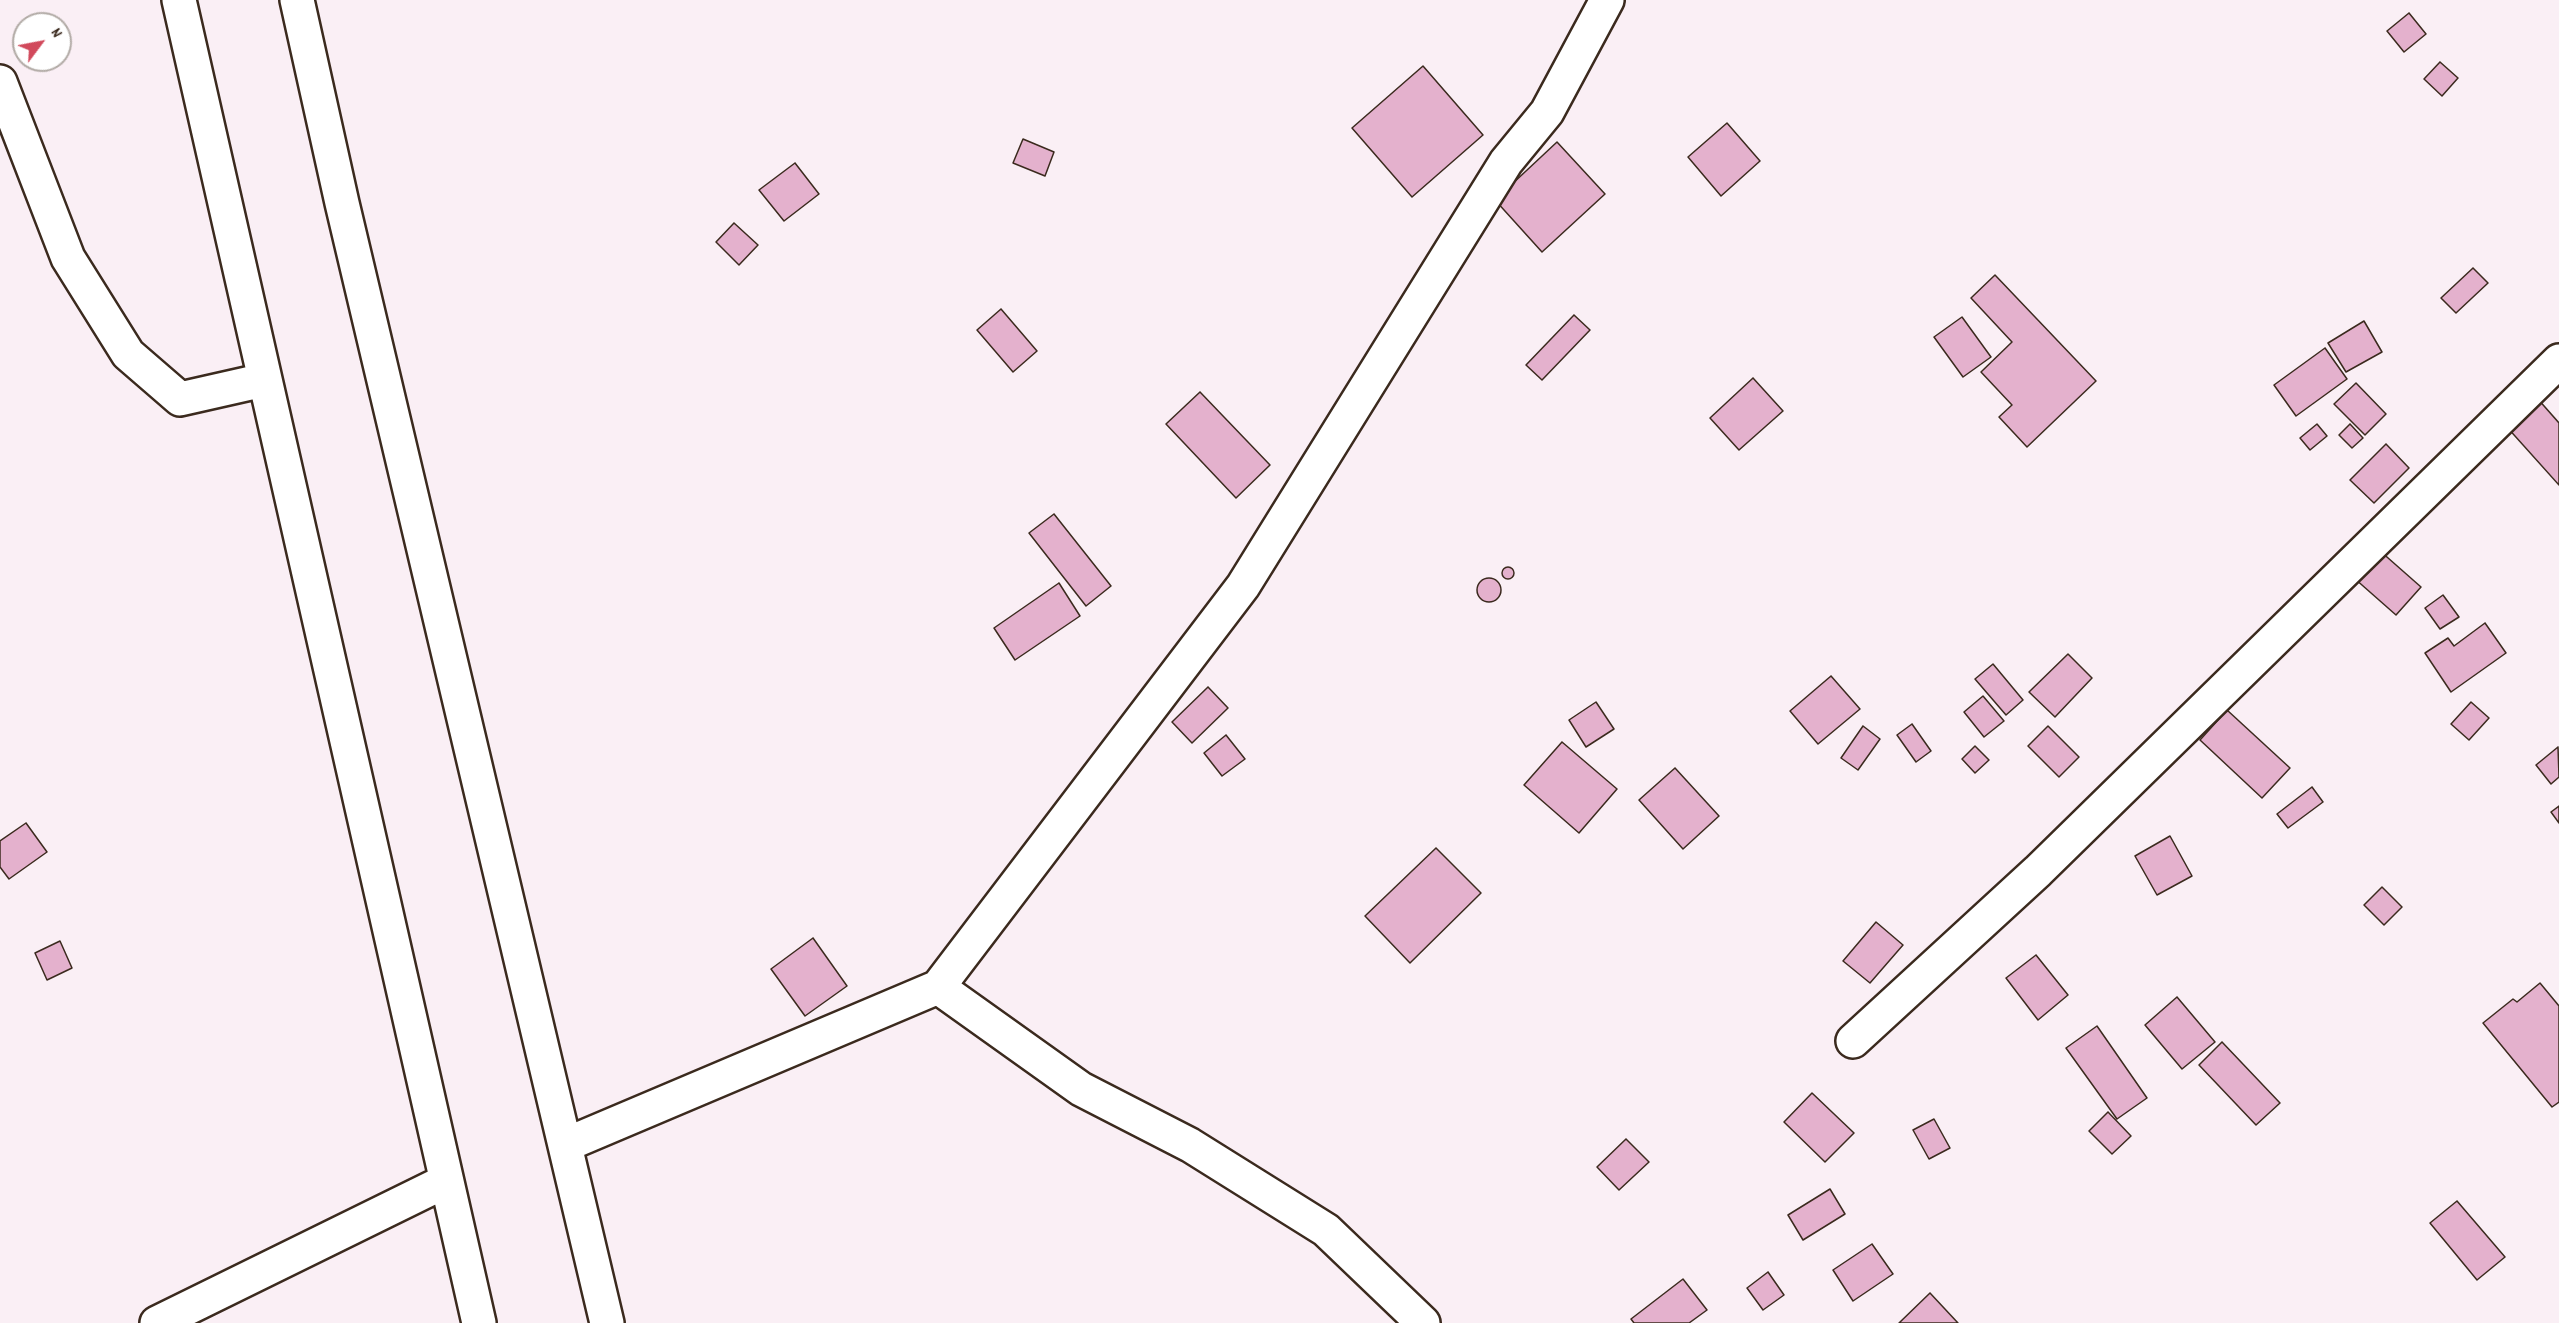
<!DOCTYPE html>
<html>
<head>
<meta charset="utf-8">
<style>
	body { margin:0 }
	#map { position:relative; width:2559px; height:1323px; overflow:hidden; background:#faeff5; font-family:Dekko,sans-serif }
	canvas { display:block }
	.north { position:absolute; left:12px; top:12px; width:60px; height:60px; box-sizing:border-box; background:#fff; border:2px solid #b1aaa5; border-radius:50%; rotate:58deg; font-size:16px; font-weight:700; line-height:24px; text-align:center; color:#3b2a1e }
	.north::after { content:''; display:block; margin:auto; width:21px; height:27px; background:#d1495b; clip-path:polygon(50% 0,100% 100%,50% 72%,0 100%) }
</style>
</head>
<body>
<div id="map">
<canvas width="2559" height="1323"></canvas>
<div class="north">N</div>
</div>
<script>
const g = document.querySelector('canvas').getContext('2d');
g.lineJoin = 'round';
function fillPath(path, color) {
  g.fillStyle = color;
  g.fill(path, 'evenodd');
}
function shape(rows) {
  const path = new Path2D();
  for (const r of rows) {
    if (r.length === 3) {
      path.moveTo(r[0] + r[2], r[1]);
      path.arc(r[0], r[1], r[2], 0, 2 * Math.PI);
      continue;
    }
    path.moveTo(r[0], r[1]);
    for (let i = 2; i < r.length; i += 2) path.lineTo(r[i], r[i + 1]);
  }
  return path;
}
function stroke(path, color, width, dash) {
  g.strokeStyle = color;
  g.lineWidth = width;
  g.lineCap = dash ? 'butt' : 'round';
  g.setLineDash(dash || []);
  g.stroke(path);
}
const building = shape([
	[2409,13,2426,34,2404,52,2387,31,2409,13],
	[2440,62,2458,78,2442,96,2424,79,2440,62],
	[1423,66,1483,135,1412,197,1352,128,1423,66],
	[1727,123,1760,161,1721,196,1688,157,1727,123],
	[1023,139,1054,152,1045,176,1013,163,1023,139],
	[1557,142,1605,194,1542,252,1495,200,1557,142],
	[795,163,819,194,784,221,759,190,795,163],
	[734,223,758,245,739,265,716,242,734,223],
	[2473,268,2488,283,2456,313,2441,298,2473,268],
	[1995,275,2096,381,2027,447,1999,417,2012,405,1981,372,2012,342,1971,298,1995,275],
	[1001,309,1037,351,1013,372,977,330,1001,309],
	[1574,315,1590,330,1542,380,1526,365,1574,315],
	[1962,317,1991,357,1963,377,1934,337,1962,317],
	[2364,321,2382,352,2346,372,2328,343,2364,321],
	[2325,348,2347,379,2296,416,2274,385,2325,348],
	[1753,378,1783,411,1739,450,1710,418,1753,378],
	[2356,383,2386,414,2365,435,2334,404,2356,383],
	[1200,392,1270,465,1236,498,1166,424,1200,392],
	[2537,398,2559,423,2559,485,2506,426,2537,398],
	[2317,424,2327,436,2310,450,2300,438,2317,424],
	[2350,424,2363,438,2352,448,2339,435,2350,424],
	[2386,444,2409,468,2374,503,2350,480,2386,444],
	[1054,514,1111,586,1086,606,1029,533,1054,514],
	[2379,550,2421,587,2396,615,2354,578,2379,550],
	[1508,573,6],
	[1489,590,12],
	[1059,583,1080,616,1015,660,994,628,1059,583],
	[2443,595,2459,617,2440,629,2425,608,2443,595],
	[2485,623,2506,653,2451,692,2425,653,2448,638,2454,646,2485,623],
	[2068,654,2092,678,2055,717,2029,692,2068,654],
	[1993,664,2023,700,2006,715,1975,679,1993,664],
	[1831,676,1860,709,1818,744,1790,711,1831,676],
	[1208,687,1228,708,1192,743,1172,722,1208,687],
	[1983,696,2004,721,1984,737,1964,712,1983,696],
	[1596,702,1614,729,1586,747,1569,720,1596,702],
	[2471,702,2489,718,2469,740,2451,724,2471,702],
	[2227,710,2290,768,2262,798,2200,740,2227,710],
	[1912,724,1931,751,1916,762,1897,735,1912,724],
	[1863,726,1880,739,1858,770,1841,758,1863,726],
	[2048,726,2079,757,2059,777,2028,746,2048,726],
	[1226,735,1245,759,1222,776,1204,753,1226,735],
	[1562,742,1617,789,1579,833,1524,785,1562,742],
	[1975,746,1989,760,1975,773,1962,759,1975,746],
	[2558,747,2559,777,2551,784,2536,765,2558,747],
	[1675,768,1719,816,1683,849,1639,800,1675,768],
	[2312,787,2323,802,2288,828,2277,814,2312,787],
	[2559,806,2559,823,2551,812,2559,806],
	[26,823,47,852,9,879,0,867,0,841,26,823],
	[2170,836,2192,876,2157,895,2135,856,2170,836],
	[1436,848,1481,893,1410,963,1365,916,1436,848],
	[2382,887,2402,907,2384,925,2364,905,2382,887],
	[1876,922,1903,945,1870,983,1843,961,1876,922],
	[813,938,847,986,805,1016,771,969,813,938],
	[60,941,72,968,47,980,35,953,60,941],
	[2036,955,2068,995,2038,1020,2006,978,2036,955],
	[2540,983,2559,1006,2559,1102,2552,1107,2483,1023,2513,999,2517,1002,2540,983],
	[2177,997,2215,1042,2182,1069,2145,1025,2177,997],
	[2097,1026,2147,1098,2117,1119,2066,1048,2097,1026],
	[2222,1042,2280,1103,2256,1125,2199,1065,2222,1042],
	[1812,1093,1854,1133,1825,1162,1784,1122,1812,1093],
	[2108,1112,2131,1136,2112,1154,2089,1131,2108,1112],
	[1934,1119,1950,1148,1929,1159,1913,1130,1934,1119],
	[1626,1139,1649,1162,1619,1190,1597,1167,1626,1139],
	[1830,1189,1845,1214,1803,1240,1788,1215,1830,1189],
	[2457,1201,2505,1257,2477,1280,2430,1223,2457,1201],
	[1872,1244,1893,1274,1853,1301,1833,1270,1872,1244],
	[1768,1272,1784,1295,1763,1310,1747,1288,1768,1272],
	[1683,1279,1707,1310,1689,1323,1634,1323,1631,1319,1683,1279],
	[1930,1293,1958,1323,1899,1323,1930,1293]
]);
const minor = shape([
	[179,0,479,1323],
	[297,0,342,203,607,1323],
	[0,82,68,258,128,354,180,399,264,380],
	[938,987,1243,586,1506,162,1547,112,1607,0],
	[1853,1041,2038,871,2559,361],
	[565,1145,938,987,1081,1089,1190,1145,1326,1230,1423,1323],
	[157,1323,446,1181]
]);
fillPath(building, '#e4b1cd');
stroke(building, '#3b2a1e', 1.5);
stroke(minor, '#3b2a1e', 38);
stroke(minor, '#fff', 33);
</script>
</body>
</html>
